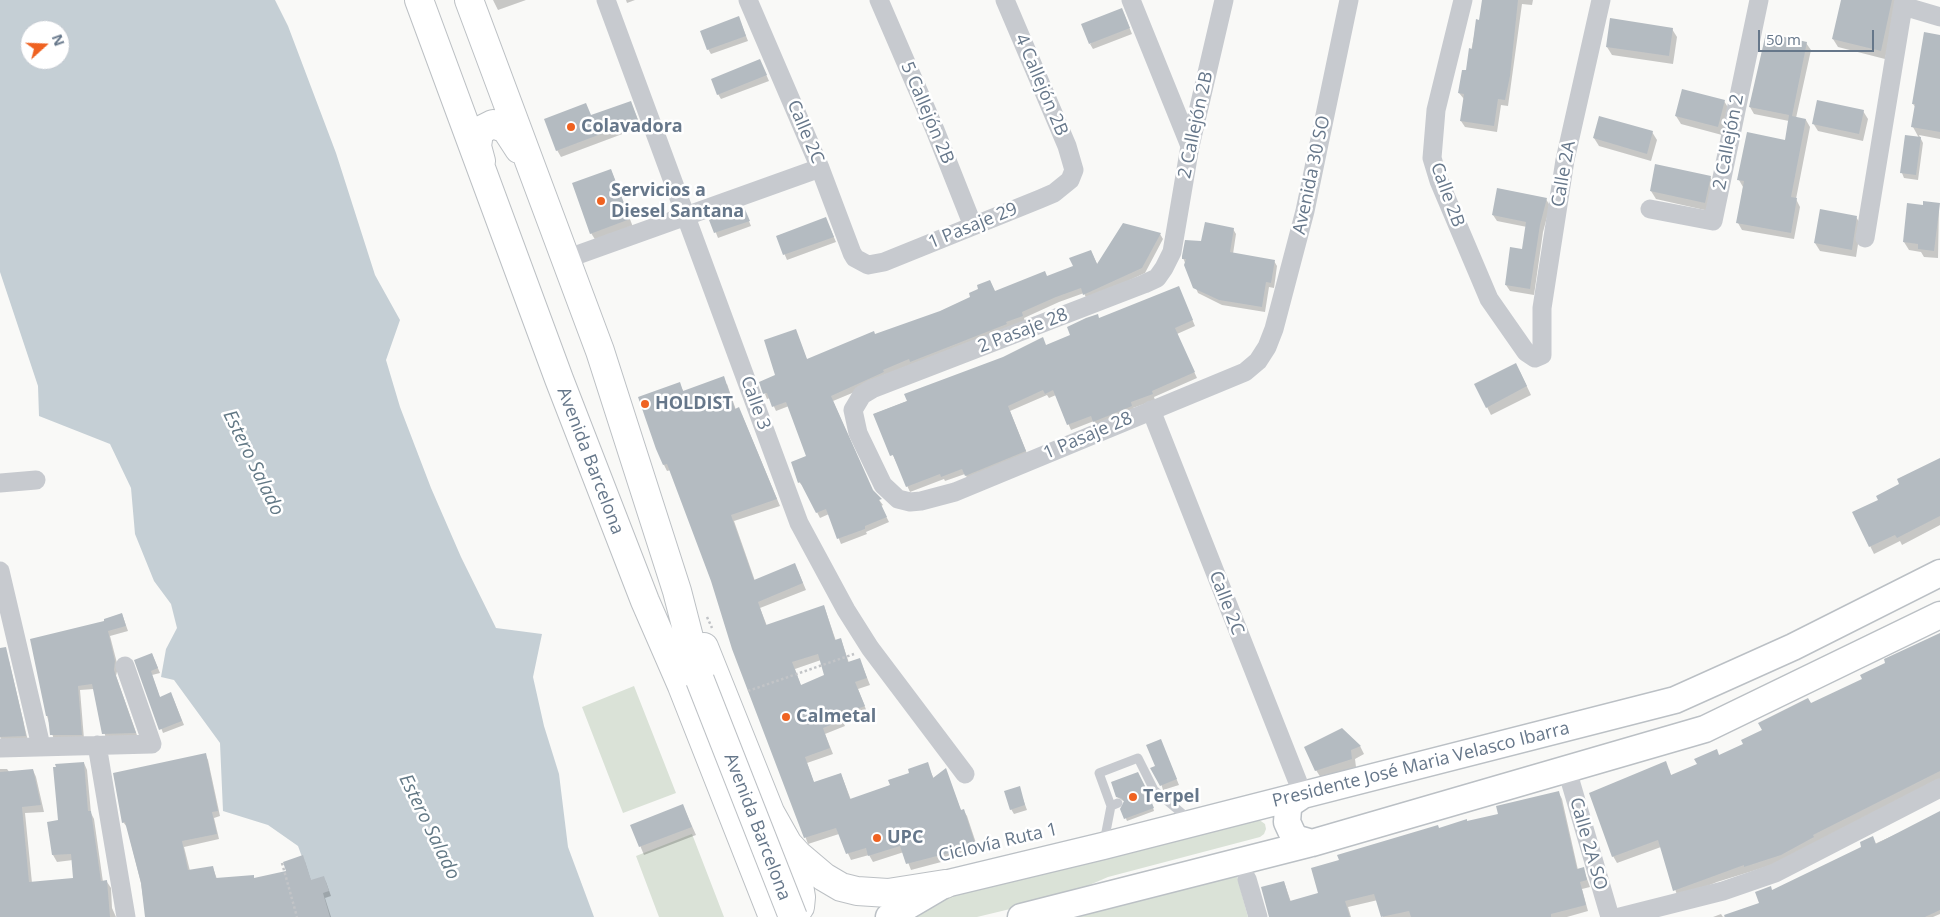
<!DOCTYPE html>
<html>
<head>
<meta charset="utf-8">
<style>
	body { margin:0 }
	#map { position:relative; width:1940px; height:917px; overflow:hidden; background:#f9f9f7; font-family:"Open Sans",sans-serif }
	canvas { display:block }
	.north { position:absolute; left:20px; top:20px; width:50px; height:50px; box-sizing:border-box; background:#fff; border:1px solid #c2c9d0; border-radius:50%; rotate:70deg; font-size:14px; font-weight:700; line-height:20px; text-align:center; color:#66778a }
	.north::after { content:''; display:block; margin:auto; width:18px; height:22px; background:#ef6221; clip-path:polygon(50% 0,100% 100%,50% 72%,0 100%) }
	.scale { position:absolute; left:1758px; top:30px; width:116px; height:22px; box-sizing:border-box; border:2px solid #66778a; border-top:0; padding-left:6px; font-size:15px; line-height:18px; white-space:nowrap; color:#66778a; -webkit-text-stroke:4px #fff; paint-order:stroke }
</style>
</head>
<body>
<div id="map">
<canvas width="1940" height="917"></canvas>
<div class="north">N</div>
<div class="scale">50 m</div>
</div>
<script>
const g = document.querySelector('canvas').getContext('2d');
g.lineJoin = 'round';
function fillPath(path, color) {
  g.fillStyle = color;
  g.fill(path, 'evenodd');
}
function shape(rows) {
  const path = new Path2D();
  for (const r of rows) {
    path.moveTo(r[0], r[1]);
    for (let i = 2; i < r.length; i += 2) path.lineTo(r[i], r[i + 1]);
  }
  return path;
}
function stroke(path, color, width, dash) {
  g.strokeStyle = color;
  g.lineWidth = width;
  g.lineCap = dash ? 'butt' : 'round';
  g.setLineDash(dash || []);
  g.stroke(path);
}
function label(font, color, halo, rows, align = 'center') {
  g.font = font + ' "Open Sans",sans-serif';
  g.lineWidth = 5;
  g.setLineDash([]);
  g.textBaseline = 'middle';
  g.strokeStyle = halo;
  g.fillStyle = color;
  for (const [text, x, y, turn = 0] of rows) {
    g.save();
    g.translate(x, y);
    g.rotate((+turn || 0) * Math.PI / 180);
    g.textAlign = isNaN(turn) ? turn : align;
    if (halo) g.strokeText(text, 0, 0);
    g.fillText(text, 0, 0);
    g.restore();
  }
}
const green = shape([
	[634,686,676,793,623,813,582,707],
	[1258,819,1265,824,1266,829,1264,834,1260,837,1108,877,1064,896,977,917,900,917,939,897],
	[692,834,724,917,659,917,636,856],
	[1237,876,1248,917,1069,917]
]);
const water = shape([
	[0,0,275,0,288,26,336,153,375,275,400,320,386,360,400,407,431,488,461,557,496,628,542,634,533,677,544,726,559,774,568,847,594,917,324,917,298,846,268,825,223,811,220,743,174,680,161,677,166,649,177,628,171,604,154,581,135,534,131,488,110,444,39,416,38,386,0,272],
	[30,30,60,30,60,60,30,60]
]);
const shadow = shape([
	[493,0,526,0,498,10],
	[626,0,635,0,627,3],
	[1485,0,1533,0,1532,5,1522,4,1508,106,1501,105,1497,132,1465,127,1461,121,1464,99,1459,93,1467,72,1477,21,1480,21],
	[1848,0,1898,0,1885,59,1838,47,1833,39],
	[1124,14,1132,34,1093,49,1090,44],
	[739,18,748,41,711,54,708,49],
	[1672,29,1677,37,1673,64,1612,55,1607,47],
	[1940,37,1940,139,1919,135,1923,143,1918,180,1904,178,1902,173,1919,138,1913,127,1916,108,1913,104],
	[1806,43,1811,50,1796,118,1806,120,1810,127,1796,199,1800,207,1794,239,1742,230,1738,223,1743,187,1739,180,1786,141,1789,121,1754,114,1750,107],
	[762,65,769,81,721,99,718,94],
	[1724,101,1729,109,1722,135,1681,124,1676,116],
	[631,103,641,127,561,157,557,150,591,117],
	[1863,111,1868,119,1863,141,1818,131,1813,123],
	[1652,132,1657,140,1651,161,1599,146,1594,138],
	[611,170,633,227,596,241,591,233],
	[1710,177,1715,185,1709,211,1656,199,1651,191],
	[1546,199,1550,206,1543,232,1534,295,1510,291,1506,285,1523,251,1527,227,1497,221,1493,215],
	[1939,204,1938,258,1924,257,1921,252,1909,250,1904,242,1924,206],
	[744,209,751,226,718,238,711,220],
	[1856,217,1861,225,1856,257,1820,251,1815,243],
	[826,219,836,242,787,260,777,236],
	[1233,229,1236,234,1233,254,1274,261,1277,266,1274,288,1269,287,1265,312,1222,305,1198,293,1183,258],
	[1160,234,1163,239,1145,273,1087,300,1084,293,1059,302,1024,318,1025,321,833,401,873,492,883,505,881,506,889,522,866,532,867,534,841,544,829,514,820,518,804,487,799,482,792,463,808,457,789,406,776,411,770,398,767,399,765,394,777,376,796,331,807,360,941,312,972,297,990,281,995,292,1047,278,1074,267,1091,251,1098,266],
	[1181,293,1195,326,1177,334,1197,378,1154,397,1155,400,1133,408,1134,412,1098,427,1094,421,1071,430,1056,395,1049,398,1047,395,1010,411,1028,456,969,481,965,474,945,481,944,479,910,492,874,414,1046,347,1072,336,1099,319],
	[1520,372,1531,395,1491,415,1487,407],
	[679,384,684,392,727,384,736,410,742,415,780,506,734,521,755,581,798,571,806,590,760,608,767,626,824,606,836,641,841,639,849,663,860,660,870,685,858,689,867,712,843,722,845,726,825,734,833,754,807,763,814,783,841,774,851,800,891,785,927,764,934,779,946,770,961,811,963,810,967,816,979,852,911,870,904,852,873,862,869,855,851,860,839,834,808,844,671,470,667,471,664,465],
	[821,660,826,676,801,686,795,669],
	[1940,459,1940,525,1902,545,1900,541,1874,554,1854,513,1880,500],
	[122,614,128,631,110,636,118,667,116,676,138,738,106,739,94,689,80,690,84,739,54,740,47,716,106,622],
	[1940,634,1940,780,1785,861,1717,882,1678,898,1661,847,1617,863,1613,856,1669,769,1671,776,1745,745,1811,705,1863,680],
	[152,654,160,673,152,675,160,698,173,698,184,725,163,733,136,661],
	[0,657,9,661,28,741,3,742,0,737],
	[1342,730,1360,746,1364,754,1355,759,1356,767,1321,778,1316,770],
	[1163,746,1179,785,1163,790,1156,766],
	[205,754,208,760,220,816,214,818,219,839,184,847,190,871,213,868,217,879,255,879,287,872,305,862,311,881,323,877,326,882,331,896,325,898,331,917,146,917,141,883,127,827,123,822],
	[84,763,87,770,91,813,94,819,103,882,107,882,111,888,112,908,116,917,0,917,0,769,7,769,10,773,33,770,36,777,44,812,25,813,32,883,74,879,73,860,57,862,53,855,49,823,59,821],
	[1137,774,1146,790,1143,796,1151,801,1154,811,1127,821,1122,809,1125,802,1117,797],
	[1019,788,1027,810,1014,814,1011,809],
	[1559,793,1562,799,1578,870,1583,868,1590,887,1582,889,1588,911,1567,917,1383,917,1378,900,1348,907,1351,917,1269,917,1284,882,1291,902,1319,894,1439,829,1499,815],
	[683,806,696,835,644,855,632,826],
	[1940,814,1940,914,1933,917,1713,917,1721,914,1723,917,1761,904,1772,891]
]);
const building = shape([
	[1482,0,1518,0,1510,76,1505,100,1498,99,1494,126,1460,121,1464,94,1458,93,1462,70,1466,70,1469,48,1472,49,1476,19,1479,20],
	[1841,0,1892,0,1881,51,1832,39],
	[1122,8,1130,28,1089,44,1081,24],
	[739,16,746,36,707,50,700,31],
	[1610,18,1673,28,1669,56,1606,47],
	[1924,32,1940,35,1940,132,1911,127,1915,104,1912,104],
	[1766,33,1807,42,1792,116,1806,119,1791,197,1797,198,1791,233,1736,223,1744,181,1737,180,1747,132,1785,140,1789,115,1749,107],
	[760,59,767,75,717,95,711,79],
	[1682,89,1725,100,1718,127,1675,116],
	[1817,100,1864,110,1859,134,1812,124],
	[631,101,638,120,556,151,544,119,586,103,591,115],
	[1599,116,1653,131,1647,154,1593,138],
	[1905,135,1921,137,1916,175,1900,173],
	[1655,164,1711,176,1705,203,1650,191],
	[611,169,630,219,590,234,572,183],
	[1497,188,1547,198,1540,225,1530,289,1505,285,1510,247,1522,249,1526,222,1492,215],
	[1923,201,1940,203,1934,251,1918,249,1918,244,1903,242,1907,203,1923,205],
	[744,207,750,221,714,233,709,220],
	[1820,209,1857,216,1852,250,1814,243],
	[826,217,834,237,783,255,776,236],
	[1205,222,1234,228,1230,252,1275,260,1271,283,1266,282,1262,307,1219,300,1193,288,1184,265,1186,259,1182,259,1182,256,1185,240,1201,241],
	[1123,223,1161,233,1142,268,1083,295,1081,288,1056,297,1022,312,1023,316,1006,322,1007,324,910,362,909,359,883,370,884,372,831,396,873,490,882,499,879,500,887,517,865,526,865,529,837,539,826,509,816,513,800,482,798,483,791,462,806,456,786,402,772,407,767,393,763,394,759,382,775,375,764,340,796,329,807,359,874,331,875,334,940,311,970,297,969,293,978,289,977,285,990,280,995,291,1045,271,1047,276,1073,266,1069,258,1091,250,1097,264],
	[1179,286,1193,320,1175,328,1195,372,1152,391,1153,394,1131,402,1132,406,1093,422,1091,416,1067,425,1053,390,1045,394,1043,390,1008,406,1026,451,965,476,962,469,941,477,940,474,906,487,893,455,890,456,873,414,907,401,904,394,1003,357,1043,337,1046,345,1070,335,1067,327,1086,318,1098,314,1099,318],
	[1516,363,1527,386,1486,408,1474,384],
	[724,376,735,409,739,407,777,499,731,515,754,580,795,563,803,583,758,602,766,625,824,605,835,640,841,638,848,662,860,658,867,678,855,682,865,706,841,715,843,720,823,728,830,748,805,757,814,782,841,773,850,799,890,785,888,780,909,773,908,769,928,762,933,778,946,768,961,810,964,809,976,846,906,864,900,846,868,856,866,848,846,854,836,828,804,838,732,649,711,581,667,464,663,465,656,449,638,397,680,382,683,391],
	[818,654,824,675,801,685,792,662],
	[1940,458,1940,516,1897,538,1895,535,1869,547,1852,512,1878,500,1876,496,1899,484,1897,479],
	[122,613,126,626,108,631,115,661,114,670,136,733,102,734,92,684,78,686,82,735,50,735,48,716,46,716,30,639,104,621,104,619],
	[1940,633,1940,771,1813,835,1814,837,1781,855,1744,867,1744,865,1673,891,1658,840,1612,857,1589,793,1666,761,1671,775,1697,764,1694,759,1717,749,1719,755,1743,744,1741,740,1762,730,1758,723,1808,698,1811,703,1862,679,1860,675,1885,663,1884,659],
	[6,647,23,720,26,736,0,737,0,648],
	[152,653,158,668,151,671,160,697,171,692,182,721,159,730,134,660],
	[1342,728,1361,746,1351,750,1352,759,1315,771,1304,747],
	[1161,739,1177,779,1160,786,1150,768,1155,766,1146,745],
	[206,753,218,811,212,812,217,834,182,841,188,870,213,866,216,878,254,875,254,878,286,871,283,862,303,855,311,880,324,876,329,891,323,893,330,917,145,917,141,883,125,822,122,823,113,773],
	[84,762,88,811,91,811,101,881,107,880,110,917,0,917,0,772,33,769,41,805,22,807,29,882,73,878,71,854,52,855,47,822,58,820,53,767,56,767,55,764],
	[1138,772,1145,786,1142,794,1150,798,1154,808,1124,819,1120,809,1124,801,1121,798,1116,797,1111,782],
	[1020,786,1025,805,1010,810,1004,791],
	[1559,791,1577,869,1584,867,1587,880,1580,882,1586,905,1551,914,1551,917,1411,917,1409,911,1381,917,1374,894,1345,901,1350,917,1269,917,1261,887,1284,881,1290,901,1318,893,1311,868,1339,860,1337,855,1438,825,1439,828,1467,819,1467,821,1498,814,1496,806],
	[683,804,692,827,639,847,630,825],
	[1940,811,1940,910,1925,917,1725,917,1724,915,1759,903,1755,892,1771,886,1772,890,1861,847,1860,842,1873,836,1876,844]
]);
const path = shape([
	[707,617,712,628],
	[748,691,854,654],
	[282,863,297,917]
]);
const lane = shape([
	[1148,792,1154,790,1189,819],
	[1111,806,1099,773,1138,758,1154,790],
	[1104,842,1111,806,1118,803]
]);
const street = shape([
	[606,0,799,523,846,610,870,648,965,774],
	[748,0,820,168,852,253,855,258,868,265,884,262,1040,199,1054,193,1070,180,1074,170,1067,146,1005,0],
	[879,0,935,130,973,226],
	[1131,0,1190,146],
	[1224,0,1190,146,1172,252,1164,268,1157,278,1144,284,872,389,862,395,853,410,858,433,883,485,898,499,910,502,921,501,955,492,1245,372,1258,361,1267,347,1274,329,1305,211,1349,0],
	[1463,0,1436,110,1432,158,1439,181,1489,299,1526,352,1535,358,1542,355,1542,308,1565,160,1601,0],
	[1903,6,1940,17],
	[1650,209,1713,221,1759,0],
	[1865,238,1904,0],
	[566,259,820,168],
	[1151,410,1303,795],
	[0,483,36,480],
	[0,571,41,746],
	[97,745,126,917],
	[0,748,152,744,125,666],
	[1567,770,1610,917],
	[1247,879,1258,917],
	[1620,917,1723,891,1775,873,1940,788]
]);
const secondary = shape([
	[1303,795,1291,803,1288,809,1287,822,1293,835,1298,839,1312,843],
	[889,917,945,884,1103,846,1675,700,1793,647,1940,573],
	[1021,917,1312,843,1705,729,1940,615]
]);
const primary = shape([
	[419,0,559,379,645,601,682,686,773,917],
	[469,0,600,351,677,591,700,680],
	[481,161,477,146,479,133,483,129,493,124,506,129,519,149],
	[704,647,770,812,788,844,798,855,824,877,841,887,857,891,888,893,945,884],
	[783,845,799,885,801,897,800,907,792,917]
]);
const primaryBridge = shape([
	[700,680,793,917]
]);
const markers = [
	[571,127,5,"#ef6221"],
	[601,201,5,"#ef6221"],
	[645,404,5,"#ef6221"],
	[786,717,5,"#ef6221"],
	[1133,797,5,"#ef6221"],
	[877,838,5,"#ef6221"]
];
const streetNames = [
	["4 Callejón 2B",1041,85,67],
	["5 Callejón 2B",927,113,67],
	["2 Callejón 2B",1196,125,-78],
	["Calle 2C",805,132,67],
	["2 Callejón 2",1729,142,-79],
	["Calle 2A",1564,174,-80],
	["Avenida 30 SO",1312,175,-78],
	["Calle 2B",1447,195,70],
	["1 Pasaje 29",973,226,-22],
	["2 Pasaje 28",1023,331,-21],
	["Calle 3",755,403,70],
	["1 Pasaje 28",1088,436,-23],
	["Avenida Barcelona",590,461,69],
	["Calle 2C",1226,603,69],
	["Presidente José Maria Velasco Ibarra",1421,765,-14],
	["Avenida Barcelona",757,827,69],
	["Ciclovía Ruta 1",998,843,-13],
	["Calle 2A SO",1588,844,74]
];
const poiNames = [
	["Colavadora",581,127],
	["Servicios a",611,191],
	["Diesel Santana",611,212],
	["HOLDIST",655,404],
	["Calmetal",796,717],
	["Terpel",1143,797],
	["UPC",887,838]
];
const waterNames = [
	["Estero Salado",253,463,64],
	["Estero Salado",429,827,64]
];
fillPath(green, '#dae2d7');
fillPath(water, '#c5cfd5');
fillPath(shadow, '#0003');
fillPath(building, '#b4bbc1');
stroke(secondary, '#bbc0c5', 29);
stroke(primary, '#bcc0c4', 30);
stroke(path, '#c2c4c7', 2.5, [2.5, 2.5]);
stroke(lane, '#c7cacf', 9);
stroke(street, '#c7cacf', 19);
stroke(secondary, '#fff', 26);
stroke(primary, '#fff', 28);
stroke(primaryBridge, '#bcc0c4', 30, []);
stroke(primaryBridge, '#fff', 28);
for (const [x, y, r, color] of markers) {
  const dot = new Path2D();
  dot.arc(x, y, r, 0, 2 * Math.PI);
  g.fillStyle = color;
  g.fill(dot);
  stroke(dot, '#fff', 2);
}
label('18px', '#66778a', '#fff', streetNames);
label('bold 18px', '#66778a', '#fff', poiNames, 'left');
label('italic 19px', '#627885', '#fff', waterNames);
</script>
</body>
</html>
